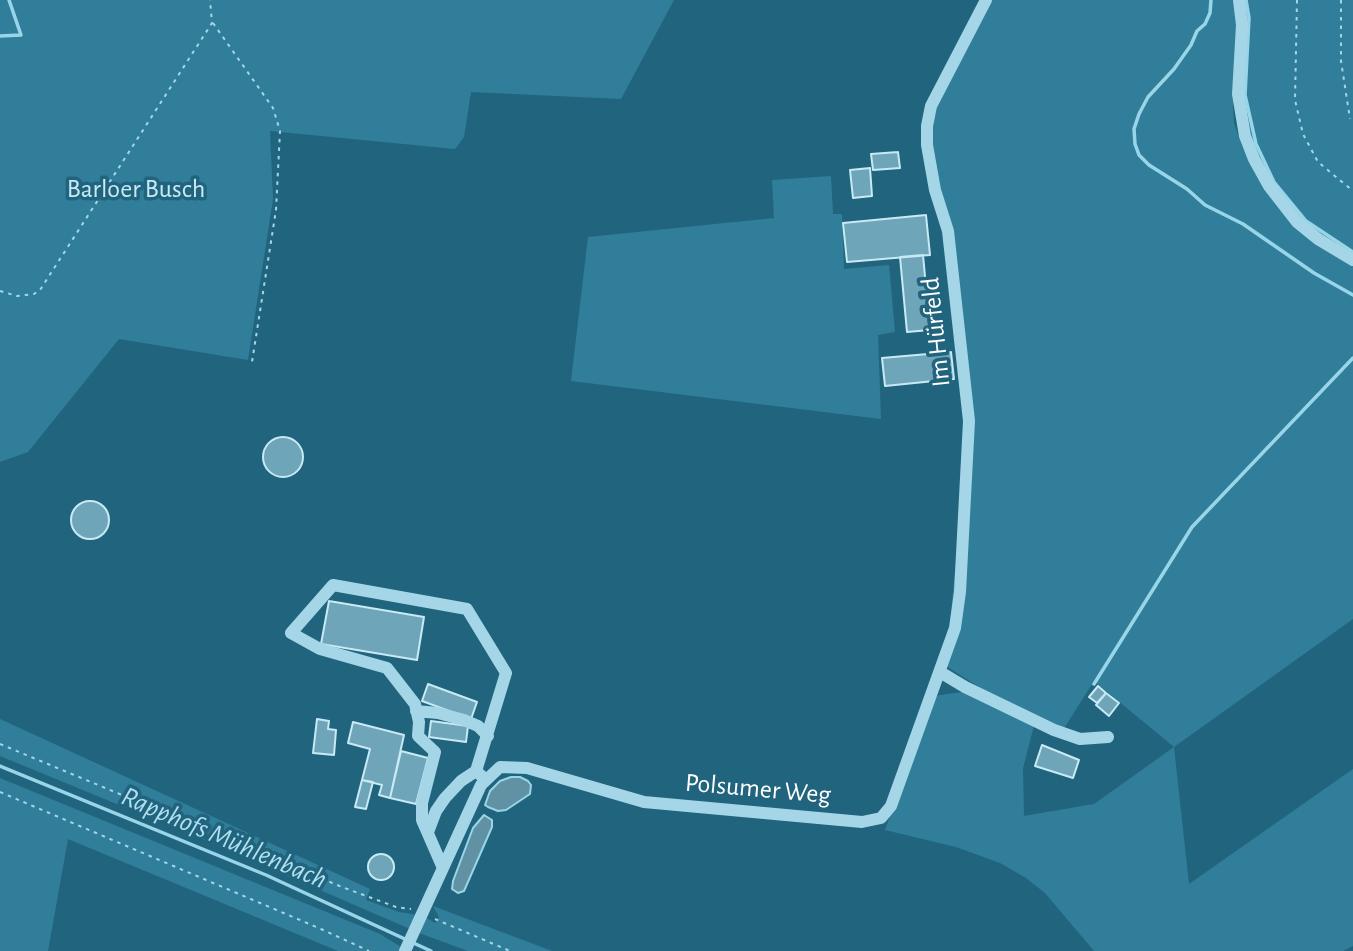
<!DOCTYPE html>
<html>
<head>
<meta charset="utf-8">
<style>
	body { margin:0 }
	canvas { display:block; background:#21647e }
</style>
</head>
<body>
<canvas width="1353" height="951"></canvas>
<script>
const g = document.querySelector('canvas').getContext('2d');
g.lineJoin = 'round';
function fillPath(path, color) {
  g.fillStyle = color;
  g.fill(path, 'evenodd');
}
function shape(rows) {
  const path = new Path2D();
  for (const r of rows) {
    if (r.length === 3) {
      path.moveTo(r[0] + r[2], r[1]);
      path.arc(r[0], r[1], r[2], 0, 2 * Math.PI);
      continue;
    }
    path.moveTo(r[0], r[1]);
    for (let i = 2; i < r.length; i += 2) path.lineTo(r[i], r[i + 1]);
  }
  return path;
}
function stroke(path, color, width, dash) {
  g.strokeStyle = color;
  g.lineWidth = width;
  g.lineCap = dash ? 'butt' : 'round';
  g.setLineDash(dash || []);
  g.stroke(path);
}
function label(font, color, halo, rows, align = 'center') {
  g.font = font + ' "Alegreya Sans",sans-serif';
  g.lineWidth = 7;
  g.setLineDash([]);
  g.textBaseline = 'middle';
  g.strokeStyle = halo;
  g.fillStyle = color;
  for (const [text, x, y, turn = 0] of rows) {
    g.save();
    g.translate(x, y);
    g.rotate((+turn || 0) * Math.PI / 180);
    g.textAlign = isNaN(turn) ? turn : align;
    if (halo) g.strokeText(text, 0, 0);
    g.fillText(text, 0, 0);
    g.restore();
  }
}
const green = shape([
	[0,0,674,0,621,99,471,92,464,137,455,149,270,131,273,199,248,360,119,339,28,452,0,462],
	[988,0,1236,0,1237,11,1233,106,1234,123,1242,146,1261,181,1286,217,1353,264,1353,619,1174,747,1189,884,1353,769,1353,946,1343,951,1094,951,1045,893,1026,878,1000,863,956,847,885,830,933,696,963,692,987,692,946,666,970,410,933,170,931,115],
	[1094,681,1174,747,1094,804,1024,816,1023,768,1036,718,1063,730],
	[1243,0,1353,0,1353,255,1326,240,1302,221,1280,195,1258,158,1246,120,1242,89],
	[831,176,833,214,842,214,844,269,889,265,895,332,878,335,881,419,571,381,588,237,774,218,772,180],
	[0,719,370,889,366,900,399,912,417,915,410,929,209,842,0,756],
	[0,778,380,934,401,947,399,951,338,951,68,839,48,951,0,951],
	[433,906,552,951,468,951,419,933,425,917,435,923,439,917]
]);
const water = shape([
	[511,777,520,777,528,781,531,785,530,794,506,810,498,811,488,807,485,805,490,791,500,781,511,777],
	[484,815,492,820,492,827,464,891,458,893,452,889,453,881,473,828,484,815]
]);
const stream = shape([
	[1211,0,1210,13,1205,24,1197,31,1191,45,1174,69,1148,97,1139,114,1134,129,1135,144,1139,155,1149,165,1187,189,1205,205,1243,224,1314,273,1353,295],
	[1246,0,1249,18,1245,95,1256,144,1274,182,1306,221,1353,252],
	[0,36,21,35,9,0],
	[1094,684,1192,527,1353,358],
	[0,766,266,875,431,951]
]);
const building = shape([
	[898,152,900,168,873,170,871,154,898,152],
	[870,168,872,196,853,198,850,170,870,168],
	[926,215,930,255,847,262,843,223,926,215],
	[923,255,930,330,907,332,900,257,923,255],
	[951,352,954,379,885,386,882,358,951,352],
	[283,457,20],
	[90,520,19],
	[329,601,424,617,417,660,321,644,329,601],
	[428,684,477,702,471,719,422,701,428,684],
	[1098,686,1106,693,1097,703,1089,697,1098,686],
	[1106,693,1119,703,1109,716,1096,705,1106,693],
	[317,719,329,721,328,729,336,730,334,755,313,753,317,719],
	[431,721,468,726,466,742,429,737,431,721],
	[353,722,404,735,390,798,379,795,382,785,362,780,370,749,348,743,353,722],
	[1042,745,1079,760,1073,778,1035,766,1042,745],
	[401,751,428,758,416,804,390,798,401,751],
	[362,780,373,782,366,809,355,807,362,780],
	[381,867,13]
]);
const path = shape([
	[1297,0,1295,100,1303,134,1318,162,1353,191],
	[1341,0,1341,61,1350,119],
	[213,23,273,108,280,131,276,210,252,362],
	[0,291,17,296,34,294,40,290,212,23,210,0],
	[0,744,342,887,396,907,411,909],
	[0,792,321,929,369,951],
	[435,919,510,951]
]);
const minor = shape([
	[1239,0,1242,25,1238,94,1245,136,1254,159,1269,186,1297,222,1318,239,1353,260],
	[940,672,965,687,1054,730,1080,739,1108,737],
	[416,711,438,713,464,720,478,726,488,736],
	[428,832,436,811,445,798,461,781,476,771],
	[443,868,422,820,422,803,435,752,418,736,419,722,415,704,387,668,320,649,291,633,333,585,467,609,506,673,476,771,486,780],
	[405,951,481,785,500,767,527,768,644,802,862,822,881,818,891,806,955,628,960,592,969,421,948,231,935,190,927,145,927,126,931,106,986,0]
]);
const parkNames = [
	["Barloer Busch",136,189]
];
const streetNames = [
	["Im Hürfeld",936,332,-96],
	["Polsumer Weg",758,789,5]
];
const waterNames = [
	["Rapphofs Mühlenbach",224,838,23]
];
fillPath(green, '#317e9a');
fillPath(water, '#6192a3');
stroke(water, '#99d5e8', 2);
stroke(stream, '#99d5e8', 3.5);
fillPath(building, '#6fa5b9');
stroke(building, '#c8eaf5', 2);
stroke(path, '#a5d6e7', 2, [3.5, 5]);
stroke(minor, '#a5d6e7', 12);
label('26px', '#c8eaf5', '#21647e', parkNames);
label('26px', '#fff', '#21647e', streetNames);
label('italic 28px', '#b0dfef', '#21647e', waterNames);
</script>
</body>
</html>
